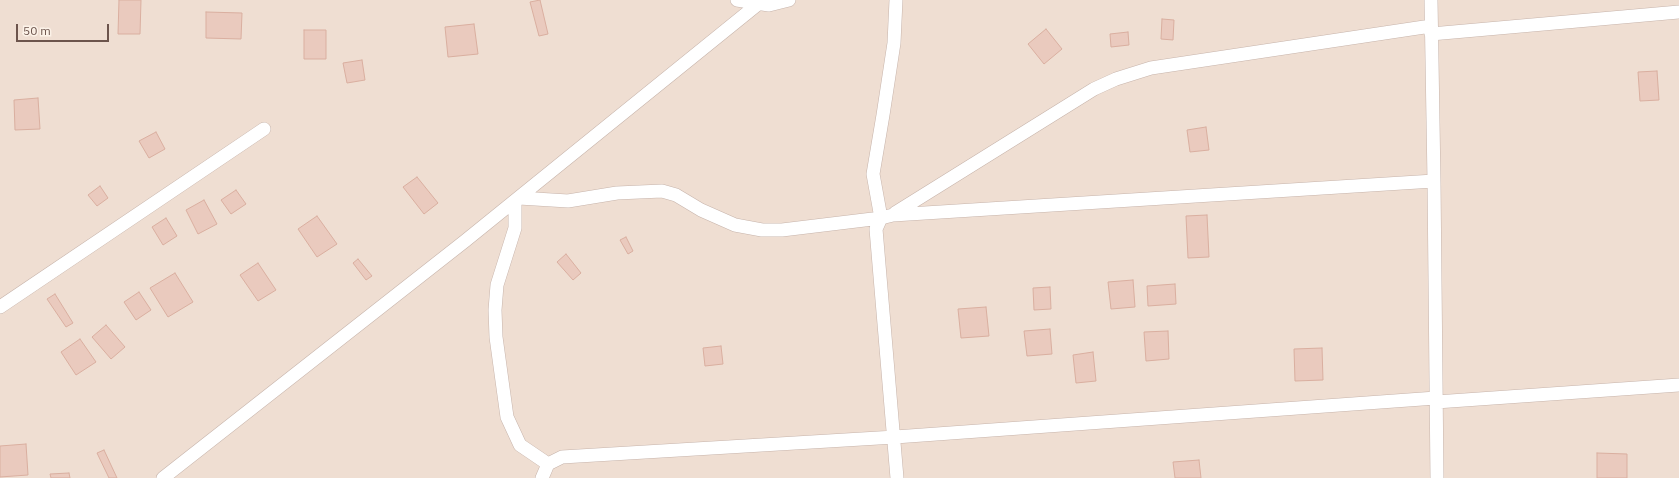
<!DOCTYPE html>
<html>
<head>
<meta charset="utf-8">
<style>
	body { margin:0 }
	#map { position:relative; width:1679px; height:478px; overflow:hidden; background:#f8ede2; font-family:"IBM Plex Sans",sans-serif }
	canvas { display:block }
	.scale { position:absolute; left:16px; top:24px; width:93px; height:18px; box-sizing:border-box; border:2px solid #6c544c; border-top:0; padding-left:5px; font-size:12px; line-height:14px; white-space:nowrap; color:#6c544c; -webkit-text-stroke:3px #fcf2e8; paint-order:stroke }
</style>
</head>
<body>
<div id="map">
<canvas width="1679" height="478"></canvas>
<div class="scale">50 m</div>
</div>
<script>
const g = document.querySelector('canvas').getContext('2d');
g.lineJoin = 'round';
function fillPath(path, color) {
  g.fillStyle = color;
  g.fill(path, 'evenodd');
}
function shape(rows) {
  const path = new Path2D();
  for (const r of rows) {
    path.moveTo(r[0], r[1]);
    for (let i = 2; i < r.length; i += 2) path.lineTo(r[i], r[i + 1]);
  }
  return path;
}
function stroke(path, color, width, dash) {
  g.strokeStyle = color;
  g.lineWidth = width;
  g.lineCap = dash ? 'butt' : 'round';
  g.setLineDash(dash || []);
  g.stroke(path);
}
const residential = shape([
	[0,0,1679,0,1679,478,0,478]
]);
const building = shape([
	[119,0,141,0,140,34,118,34,119,0],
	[540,0,548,34,539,36,530,2,540,0],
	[206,12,242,13,241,39,206,38,206,12],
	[1162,19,1174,20,1173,40,1161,39,1162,19],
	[474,24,478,54,448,57,445,27,474,24],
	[1046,29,1062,49,1044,64,1028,44,1046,29],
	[304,30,326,30,326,59,304,59,304,30],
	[1128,32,1129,45,1111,47,1110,34,1128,32],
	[362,60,365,80,347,83,343,63,362,60],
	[1657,71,1659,100,1640,101,1638,72,1657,71],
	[38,98,40,129,15,130,14,100,38,98],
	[1206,127,1209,150,1190,152,1187,130,1206,127],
	[156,132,165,149,149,158,139,141,156,132],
	[417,177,438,203,424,214,403,187,417,177],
	[100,186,108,198,97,206,88,195,100,186],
	[236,190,246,204,231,214,221,200,236,190],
	[204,200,217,224,198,234,186,210,204,200],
	[1207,215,1209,257,1188,258,1186,216,1207,215],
	[317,216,337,244,317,257,298,229,317,216],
	[166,218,177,236,163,245,152,227,166,218],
	[626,237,633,251,628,254,620,240,626,237],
	[566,254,581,273,573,280,557,262,566,254],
	[358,259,372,276,366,280,353,263,358,259],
	[258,263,276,290,258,301,240,275,258,263],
	[175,273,193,302,168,317,150,288,175,273],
	[1133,280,1135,307,1111,309,1108,282,1133,280],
	[1175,284,1176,304,1148,306,1147,286,1175,284],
	[1050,287,1051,309,1034,310,1033,288,1050,287],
	[139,292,151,310,136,320,124,302,139,292],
	[55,294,73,323,66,327,47,299,55,294],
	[986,307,989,336,961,338,958,309,986,307],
	[106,325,125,347,111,359,92,337,106,325],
	[1050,329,1052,354,1027,356,1024,331,1050,329],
	[1168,331,1169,359,1146,361,1144,332,1168,331],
	[80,339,96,362,76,375,61,352,80,339],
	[721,346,723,364,705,366,703,348,721,346],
	[1322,348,1323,380,1295,381,1294,349,1322,348],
	[1093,352,1096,381,1076,383,1073,355,1093,352],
	[26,444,28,475,0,477,0,446,26,444],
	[104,450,117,478,109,478,97,453,104,450],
	[1597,453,1627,454,1627,478,1597,478,1597,453],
	[1199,460,1201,478,1175,478,1173,462,1199,460],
	[69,473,70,478,51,478,50,474,69,473]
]);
const minor = shape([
	[737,0,769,5,789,0],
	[1431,0,1434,181,1437,478],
	[1431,34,1679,12],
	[519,198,568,201,617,193,662,191,676,195,701,210,735,225,762,230,782,230,881,218,873,174,883,115,894,43,896,0],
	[515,201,515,228,497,285,495,310,496,337,507,417,520,445,548,464],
	[895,213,1094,89,1116,79,1151,68,1431,26],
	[0,307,264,129],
	[1436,402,1679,385],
	[163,478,465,241,763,0],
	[542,478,548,464,562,457,895,437,1436,398],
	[897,478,876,229,881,218,893,215,1434,181]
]);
fillPath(residential, '#efded2');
fillPath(building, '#eacabe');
stroke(building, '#daafa0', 1);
stroke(minor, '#c7b4ab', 14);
stroke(minor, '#fff', 13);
</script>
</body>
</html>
